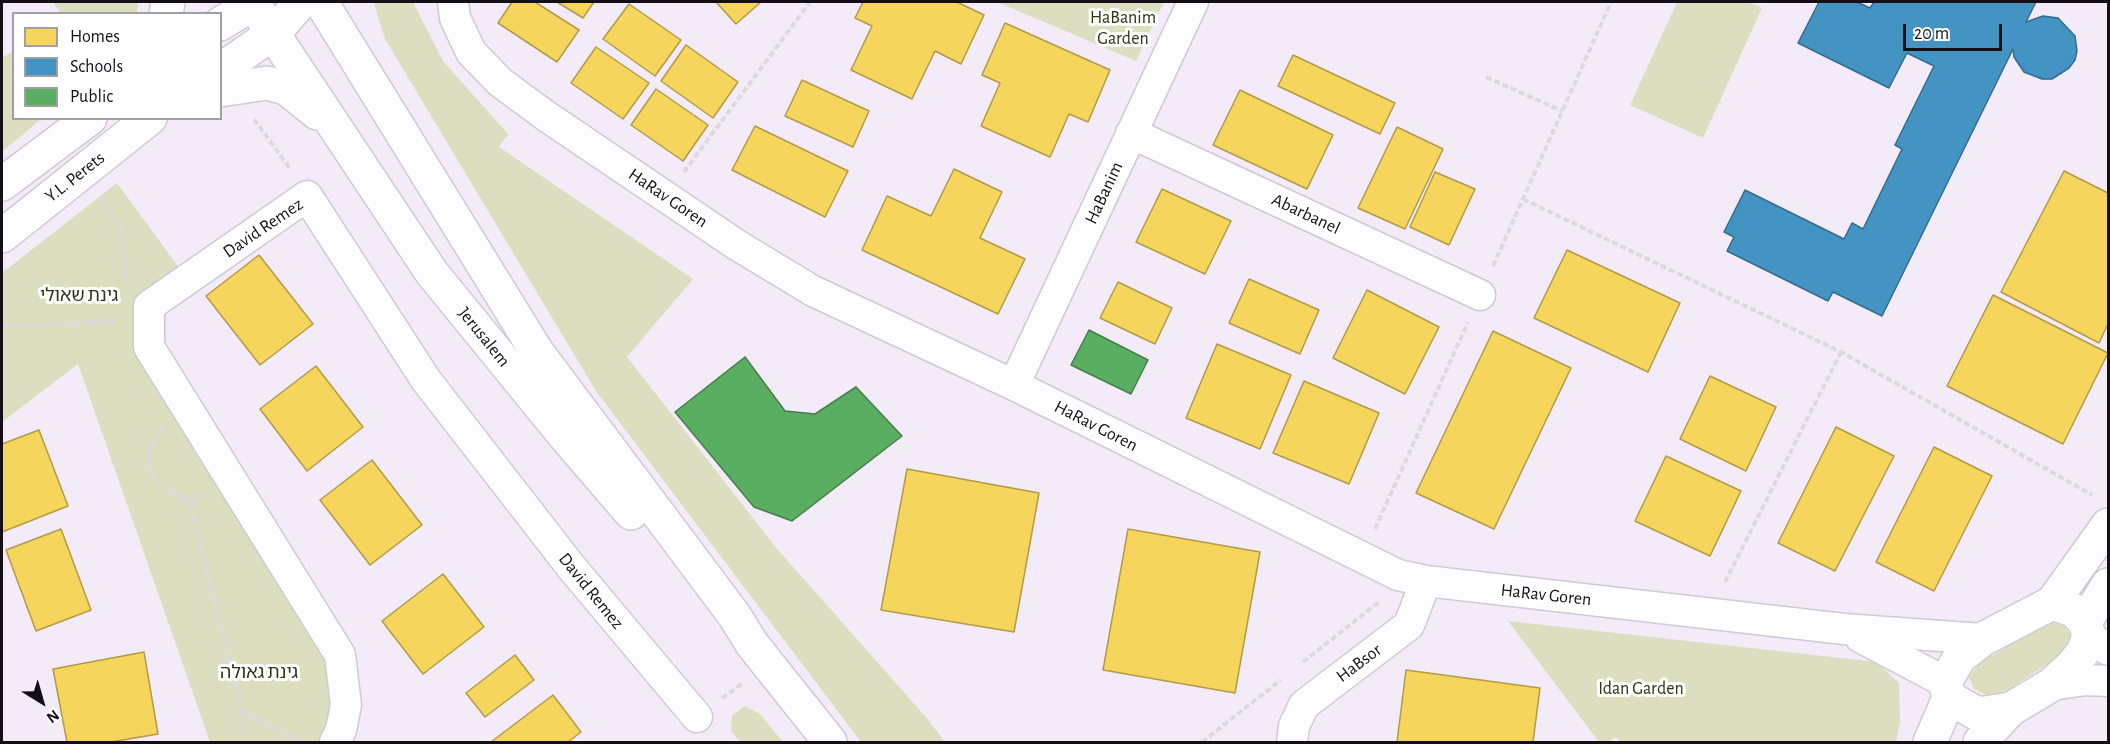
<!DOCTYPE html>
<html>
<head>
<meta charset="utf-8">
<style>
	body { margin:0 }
	#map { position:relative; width:2110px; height:744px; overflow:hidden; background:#f3ebf8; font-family:"Alegreya Sans",sans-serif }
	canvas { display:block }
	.frame { position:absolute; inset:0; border:3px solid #140f17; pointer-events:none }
	.legend { position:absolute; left:12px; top:12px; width:210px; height:108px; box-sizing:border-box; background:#fff; border:2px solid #a19fa2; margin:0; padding:8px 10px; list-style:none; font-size:18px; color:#140f17 }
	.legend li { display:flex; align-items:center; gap:12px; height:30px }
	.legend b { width:30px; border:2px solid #a19fa2 }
	.north { position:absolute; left:12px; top:672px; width:60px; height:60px; -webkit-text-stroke:4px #fff; paint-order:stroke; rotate:143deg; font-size:16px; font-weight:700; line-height:24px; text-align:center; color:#140f17 }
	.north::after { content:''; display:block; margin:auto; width:21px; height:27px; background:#140f17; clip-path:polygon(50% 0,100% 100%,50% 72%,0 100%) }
	.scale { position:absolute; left:1903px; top:24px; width:99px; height:27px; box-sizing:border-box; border:3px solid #140f17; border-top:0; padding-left:8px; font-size:18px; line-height:21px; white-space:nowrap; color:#140f17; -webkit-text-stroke:4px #fff; paint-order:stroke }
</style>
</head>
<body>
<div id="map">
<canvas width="2110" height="744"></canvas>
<div class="frame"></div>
<ul class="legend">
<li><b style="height:16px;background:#f6d55c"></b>Homes</li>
<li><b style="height:16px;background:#4393c3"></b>Schools</li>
<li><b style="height:16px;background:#5aae61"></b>Public</li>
</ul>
<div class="north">N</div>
<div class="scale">20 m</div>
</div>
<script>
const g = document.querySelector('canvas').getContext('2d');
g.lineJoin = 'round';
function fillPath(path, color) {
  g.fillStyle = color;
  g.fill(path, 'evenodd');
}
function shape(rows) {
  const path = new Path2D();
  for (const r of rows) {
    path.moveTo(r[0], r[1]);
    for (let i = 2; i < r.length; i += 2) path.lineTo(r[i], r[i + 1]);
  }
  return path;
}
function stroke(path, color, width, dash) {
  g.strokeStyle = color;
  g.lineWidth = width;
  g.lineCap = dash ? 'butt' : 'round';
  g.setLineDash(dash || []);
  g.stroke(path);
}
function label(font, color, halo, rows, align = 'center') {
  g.font = font + ' "Alegreya Sans","Noto Sans Hebrew",sans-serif';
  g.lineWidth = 6;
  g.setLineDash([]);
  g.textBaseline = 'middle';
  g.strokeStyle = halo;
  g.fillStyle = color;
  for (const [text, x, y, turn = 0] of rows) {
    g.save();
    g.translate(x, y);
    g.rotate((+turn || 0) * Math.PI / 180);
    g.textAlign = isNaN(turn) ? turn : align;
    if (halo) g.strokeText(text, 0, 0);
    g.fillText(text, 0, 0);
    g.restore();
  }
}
const green = shape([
	[53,2,139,2,136,14,60,13],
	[377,2,413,2,443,61,508,134,499,147,693,279,627,357,778,550,925,716,945,742,861,742,596,391,385,39,374,4],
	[997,2,1164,2,1136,61],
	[1677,2,1747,2,1762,8,1703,138,1630,105],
	[13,51,14,118,41,119,2,152,2,58],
	[117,183,185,276,147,305,147,349,333,659,337,702,327,742,210,742,78,364,2,422,2,273],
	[1508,621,1877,662,1899,683,1900,722,1896,742,1620,742,1616,737,1608,742,1599,742],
	[2046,622,2062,624,2070,634,2068,646,2058,657,2008,690,1988,696,1974,689,1969,677,1980,663],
	[745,706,760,714,783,742,740,742,731,731,732,716]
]);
const homes = shape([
	[512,2,535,2,579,30,557,62,498,23,512,2],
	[557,2,594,2,583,18,557,2],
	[716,2,761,2,736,24,716,2],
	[863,2,957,2,984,15,961,64,935,51,912,99,851,70,872,26,855,18,863,2],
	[629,4,681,40,655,76,603,39,629,4],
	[1005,23,1110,70,1088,122,1069,114,1050,157,981,126,1000,83,982,75,1005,23],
	[686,45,738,82,713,118,661,81,686,45],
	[596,47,649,83,623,119,571,83,596,47],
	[1293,55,1395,103,1380,134,1278,86,1293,55],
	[802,80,869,111,853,147,785,116,802,80],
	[656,89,708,125,683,161,631,125,656,89],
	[1240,90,1333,135,1307,189,1213,145,1240,90],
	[755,126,848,171,825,217,732,170,755,126],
	[1397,127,1443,149,1405,229,1358,208,1397,127],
	[954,169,1002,192,980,238,1025,259,998,314,862,250,887,196,931,216,954,169],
	[2064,171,2108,193,2108,324,2099,343,2001,292,2064,171],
	[1435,172,1475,189,1449,245,1410,227,1435,172],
	[1162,189,1231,221,1205,274,1136,242,1162,189],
	[1567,250,1680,303,1648,372,1534,318,1567,250],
	[259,255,313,324,260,365,206,296,259,255],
	[1249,279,1319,310,1300,354,1229,323,1249,279],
	[1118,282,1172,308,1155,344,1100,318,1118,282],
	[1367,290,1439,327,1405,394,1333,358,1367,290],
	[1993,295,2108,353,2063,444,1947,386,1993,295],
	[1493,331,1571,368,1494,529,1416,493,1493,331],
	[1217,344,1291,375,1260,449,1186,418,1217,344],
	[316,366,363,427,307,471,260,409,316,366],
	[1710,376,1776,407,1746,471,1680,439,1710,376],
	[1304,381,1379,413,1349,484,1273,453,1304,381],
	[1836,427,1894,456,1835,571,1778,543,1836,427],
	[39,430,68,506,2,532,2,444,39,430],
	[1934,447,1992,476,1934,591,1876,562,1934,447],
	[1666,456,1741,491,1710,556,1635,521,1666,456],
	[372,460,422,525,370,565,320,500,372,460],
	[907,469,1039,493,1014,632,881,610,907,469],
	[61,529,91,610,36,631,6,550,61,529],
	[1128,529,1260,552,1235,693,1103,670,1128,529],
	[443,574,484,627,423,674,382,621,443,574],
	[144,652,158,734,111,742,67,742,53,669,144,652],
	[515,655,534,680,485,717,466,693,515,655],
	[1406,670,1540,688,1533,742,1397,742,1406,670],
	[553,695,581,732,568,742,491,742,553,695]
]);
const schools = shape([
	[1819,2,1857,2,1870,8,1874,2,2036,2,2026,22,2043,16,2058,18,2075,36,2077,51,2075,60,2069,68,2052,79,2042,79,2024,72,2014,57,2013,49,1882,316,1833,292,1828,301,1727,251,1734,237,1724,232,1745,190,1844,239,1852,223,1863,229,1902,149,1895,145,1934,66,1907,53,1889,88,1798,43,1819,2]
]);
const public = shape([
	[1089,330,1148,360,1131,394,1071,365,1089,330],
	[745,357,785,411,815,414,856,387,902,436,792,521,754,507,675,412,745,357]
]);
const path = shape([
	[1486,77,1562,111],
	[254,119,291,170],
	[684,172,810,2],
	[100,198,122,228,126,276,130,281],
	[1523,199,1841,352,2092,495],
	[1493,266,1611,2],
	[2,327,118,321],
	[162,425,149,451,149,469,158,486,189,501,242,711,301,742],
	[189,501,205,494],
	[1375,529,1468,322],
	[1725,582,1841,352],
	[1303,662,1380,601],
	[722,698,743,683],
	[242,712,244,742],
	[1202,742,1281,680]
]);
const minor = shape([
	[453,2,455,18,471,52,500,82,546,116,737,245,813,291,1014,385,1398,575,1426,581,1844,629,1983,639],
	[1131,133,1480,295],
	[1014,385,1193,2],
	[2089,636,2108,650],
	[1860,637,1945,682],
	[2051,685,2086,680,2108,681],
	[335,742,341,730,346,705,340,655,149,347,149,306,307,196,426,380,572,568,697,717],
	[1292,742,1294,726,1304,705,1409,625,1426,581]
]);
const tertiary = shape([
	[220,24,256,2],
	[220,70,274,33,301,2],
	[2,184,90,118],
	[2,236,150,118],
	[2052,603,2073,610,2085,622,2089,636,2083,652,2072,666,2051,685,2011,709,1978,714,1949,698,1945,682,1960,657,1983,639,2052,603],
	[2052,603,2108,525],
	[2085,622,2108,585],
	[1930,742,1949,698],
	[1980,742,2011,709]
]);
const secondary = shape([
	[252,2,432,273,564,435,631,513],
	[321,2,537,352,734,615,752,644,830,742],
	[166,14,168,2],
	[220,90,267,83,286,88,317,113]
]);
const parkNames = [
	["HaBanim",1123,18],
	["Garden",1123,39],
	["גינת שאולי",79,296],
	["גינת גאולה",259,673],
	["Idan Garden",1641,689]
];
const streetNames = [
	["Y.L. Perets",75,177,-38],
	["HaBanim",1104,193,-65],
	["HaRav Goren",668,198,34],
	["Abarbanel",1306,214,25],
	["David Remez",263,228,-34],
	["Jerusalem",484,337,51],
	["HaRav Goren",1096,426,27],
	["David Remez",591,591,51],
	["HaRav Goren",1546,595,6],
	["HaBsor",1359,663,-37]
];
fillPath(green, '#dbdfbf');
fillPath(homes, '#f6d55c');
stroke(homes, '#b29a47', 1.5);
fillPath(schools, '#4393c3');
stroke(schools, '#356b8f', 1.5);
fillPath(public, '#5aae61');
stroke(public, '#457e4b', 1.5);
stroke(minor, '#d0cad4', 33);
stroke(tertiary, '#d0cad4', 36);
stroke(secondary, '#d0cad4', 36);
stroke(path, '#dcdade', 4, [6, 3]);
stroke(minor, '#fdfcfe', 30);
stroke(tertiary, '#fdfcfe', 33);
stroke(secondary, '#fdfcfe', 33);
label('18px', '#2e3414', '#fff', parkNames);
label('18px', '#140f17', '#fff', streetNames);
</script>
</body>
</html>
